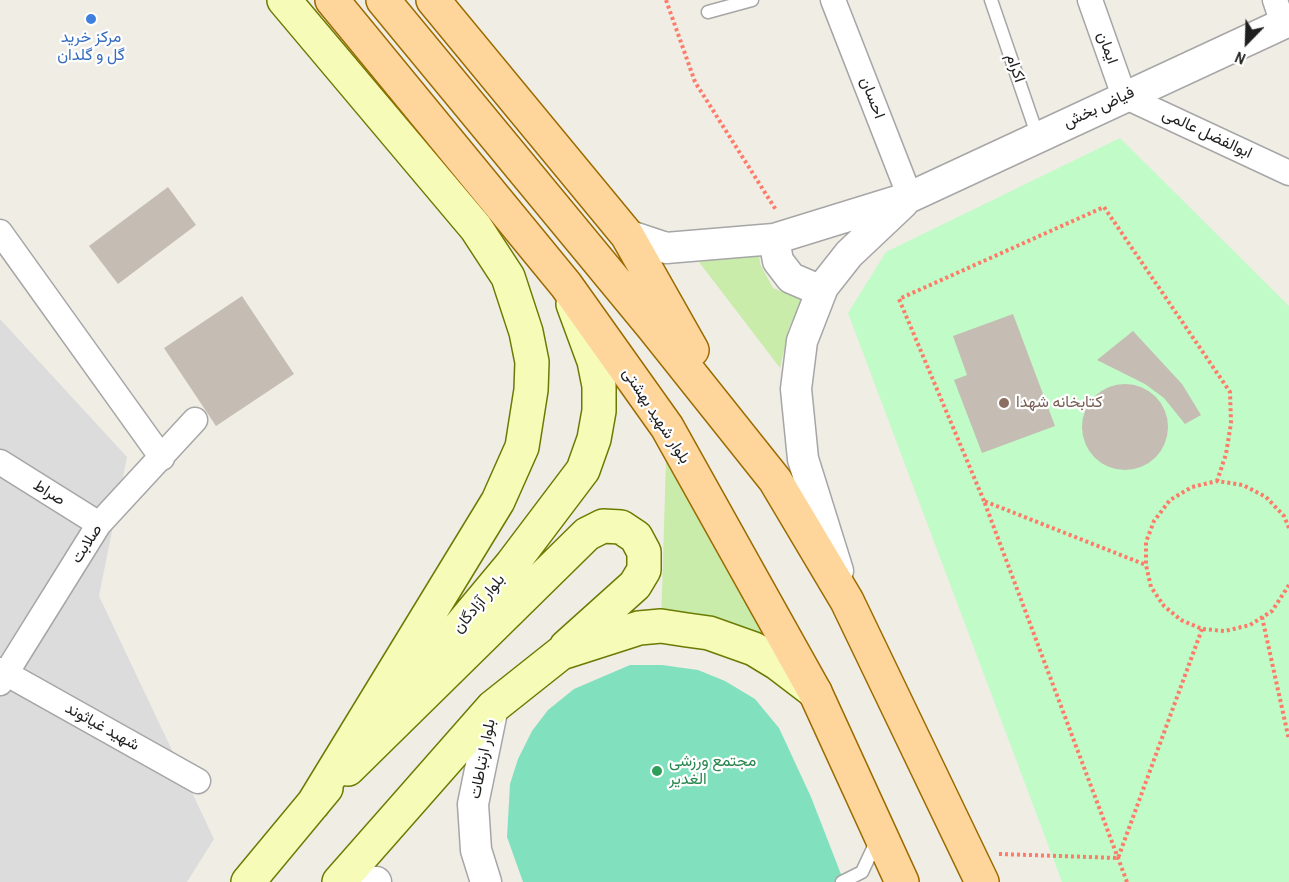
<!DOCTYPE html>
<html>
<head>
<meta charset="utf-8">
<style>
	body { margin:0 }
	#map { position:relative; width:1289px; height:882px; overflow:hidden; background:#f0ede5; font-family:"Archivo Narrow",sans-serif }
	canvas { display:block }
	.north { position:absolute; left:1217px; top:12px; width:60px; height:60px; -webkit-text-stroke:4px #fff; paint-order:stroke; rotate:203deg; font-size:16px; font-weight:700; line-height:24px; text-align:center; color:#1f1f1f }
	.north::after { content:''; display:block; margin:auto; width:21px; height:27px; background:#1f1f1f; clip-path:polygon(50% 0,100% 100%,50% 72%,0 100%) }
</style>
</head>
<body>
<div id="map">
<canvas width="1289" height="882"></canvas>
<div class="north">N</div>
</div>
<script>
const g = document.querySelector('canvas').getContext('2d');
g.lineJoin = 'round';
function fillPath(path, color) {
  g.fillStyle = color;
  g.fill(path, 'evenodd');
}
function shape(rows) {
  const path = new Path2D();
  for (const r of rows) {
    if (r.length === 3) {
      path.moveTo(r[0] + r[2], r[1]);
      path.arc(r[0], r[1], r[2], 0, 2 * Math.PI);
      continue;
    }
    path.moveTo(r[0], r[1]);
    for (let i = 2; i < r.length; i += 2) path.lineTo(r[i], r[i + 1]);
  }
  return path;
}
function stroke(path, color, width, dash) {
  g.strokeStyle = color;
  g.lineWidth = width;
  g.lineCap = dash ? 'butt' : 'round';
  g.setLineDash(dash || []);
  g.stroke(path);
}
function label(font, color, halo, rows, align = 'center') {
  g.font = font + ' "Archivo Narrow",Vazirmatn,sans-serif';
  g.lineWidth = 4.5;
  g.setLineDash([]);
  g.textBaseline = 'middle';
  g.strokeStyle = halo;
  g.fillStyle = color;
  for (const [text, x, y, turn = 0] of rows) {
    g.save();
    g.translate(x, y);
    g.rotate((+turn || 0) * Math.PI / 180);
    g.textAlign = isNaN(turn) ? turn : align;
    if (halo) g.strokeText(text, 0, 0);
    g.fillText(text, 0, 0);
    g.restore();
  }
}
const residential = shape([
	[0,319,127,457,99,596,214,839,187,882,0,882]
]);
const grass = shape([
	[759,251,760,264,773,288,802,300,789,328,780,368,699,262],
	[667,427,815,692,661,626]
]);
const park = shape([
	[1120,138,1289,306,1289,882,1062,882,848,313,886,252]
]);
const pitch = shape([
	[630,665,662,665,698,670,725,681,755,699,779,728,811,797,844,882,523,882,507,837,510,784,518,759,532,731,548,710,574,689]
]);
const building = shape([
	[168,187,196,225,118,284,89,246],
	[242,296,294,374,216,426,164,348],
	[1013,314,1055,426,982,453,954,380,967,375,953,336],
	[1133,331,1182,384,1201,415,1185,424,1164,398,1145,384,1097,360],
	[1125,427,43]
]);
const path = shape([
	[666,0,695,82,776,210],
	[984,501,899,299,1104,207,1230,392,1231,423,1226,454,1217,481],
	[1289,528,1284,516,1266,497,1243,485,1217,481,1192,487,1170,500,1154,521,1146,542,1146,565,1151,587,1164,606,1181,620,1202,629,1225,631,1250,625,1272,611,1289,585],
	[1262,617,1289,740],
	[999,854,1118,858,1202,629],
	[1127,882,984,501,1146,565]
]);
const service = shape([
	[991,0,1038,137],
	[708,12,752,0],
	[842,882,862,872,877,840]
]);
const minor = shape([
	[833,0,910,197],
	[1090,0,1124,96,1289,173],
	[1275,0,1283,24],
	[0,232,162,458],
	[0,462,99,524],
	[0,670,198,781],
	[0,683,99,524,195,420]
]);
const tertiary = shape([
	[627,235,666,248,774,239,910,197,1289,21],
	[774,239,778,261,791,278,812,287,823,287],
	[838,571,803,459,796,389,802,341,823,287,849,254,903,203],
	[341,879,376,882],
	[486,882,476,850,473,804,493,707]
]);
const secondary = shape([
	[284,0,476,228,508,277,526,332,532,362,531,390,522,447,498,501,313,804],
	[387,714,512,564,583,470,594,439,599,411,599,386,594,361,573,304],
	[348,769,587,534,603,526,621,527,636,537,644,552,644,570,635,585,566,647],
	[248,882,326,788],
	[339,882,493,707,561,653,639,628,661,626,687,630,709,633,754,649,777,663,815,692]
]);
const primary = shape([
	[332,0,566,285,667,427,815,692,902,882],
	[383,0,653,327,775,480,847,601,982,882],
	[433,0,627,235,692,350]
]);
const markers = [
	[91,19,6,"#3f7fe0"],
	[1004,403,6,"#8d6e63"],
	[657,771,6,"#2e9e5b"]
];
const shopNames = [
	["مرکز خرید",91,38],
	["گل و گلدان",91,56]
];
const streetNames = [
	["ایمان",1107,48,70],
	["اکرام",1015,68,71],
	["احسان",872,98,69],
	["فیاض بخش",1099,108,-25],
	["ابوالفضل عالمی",1207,134,25],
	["بلوار شهید بهشتی",656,416,57],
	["صراط",49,493,32],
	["صلابت",87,544,-57],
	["بلوار آزادگان",479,604,-50],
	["شهید غیاثوند",102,727,29],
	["بلوار ارتباطات",483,759,-79]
];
const educationNames = [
	["کتابخانه شهدا",1016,403]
];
const leisureNames = [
	["مجتمع ورزشی",669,762],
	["الغدیر",669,780]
];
fillPath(residential, '#dddcdc');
fillPath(grass, '#c9ecaa');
fillPath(park, '#c1fbc7');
fillPath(pitch, '#81e1be');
fillPath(building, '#c5bcb4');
stroke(service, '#a6a6a6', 15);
stroke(minor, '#a6a6a6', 27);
stroke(tertiary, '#a6a6a6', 33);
stroke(secondary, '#6b7b02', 36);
stroke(primary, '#9b6b00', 36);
stroke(path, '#fe7b69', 4, [3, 3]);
stroke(service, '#fff', 12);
stroke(minor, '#fff', 24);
stroke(tertiary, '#fff', 30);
stroke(secondary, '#f7fbb8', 33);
stroke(primary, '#fed69c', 33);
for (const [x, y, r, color] of markers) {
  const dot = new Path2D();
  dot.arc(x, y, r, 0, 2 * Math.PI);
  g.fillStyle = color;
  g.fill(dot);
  stroke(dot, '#fff', 2);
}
label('16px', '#366cbe', '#fff', shopNames);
label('16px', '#1f1f1f', '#fff', streetNames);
label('16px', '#785e54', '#fff', educationNames, 'left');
label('16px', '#27864d', '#fff', leisureNames, 'left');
</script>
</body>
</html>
